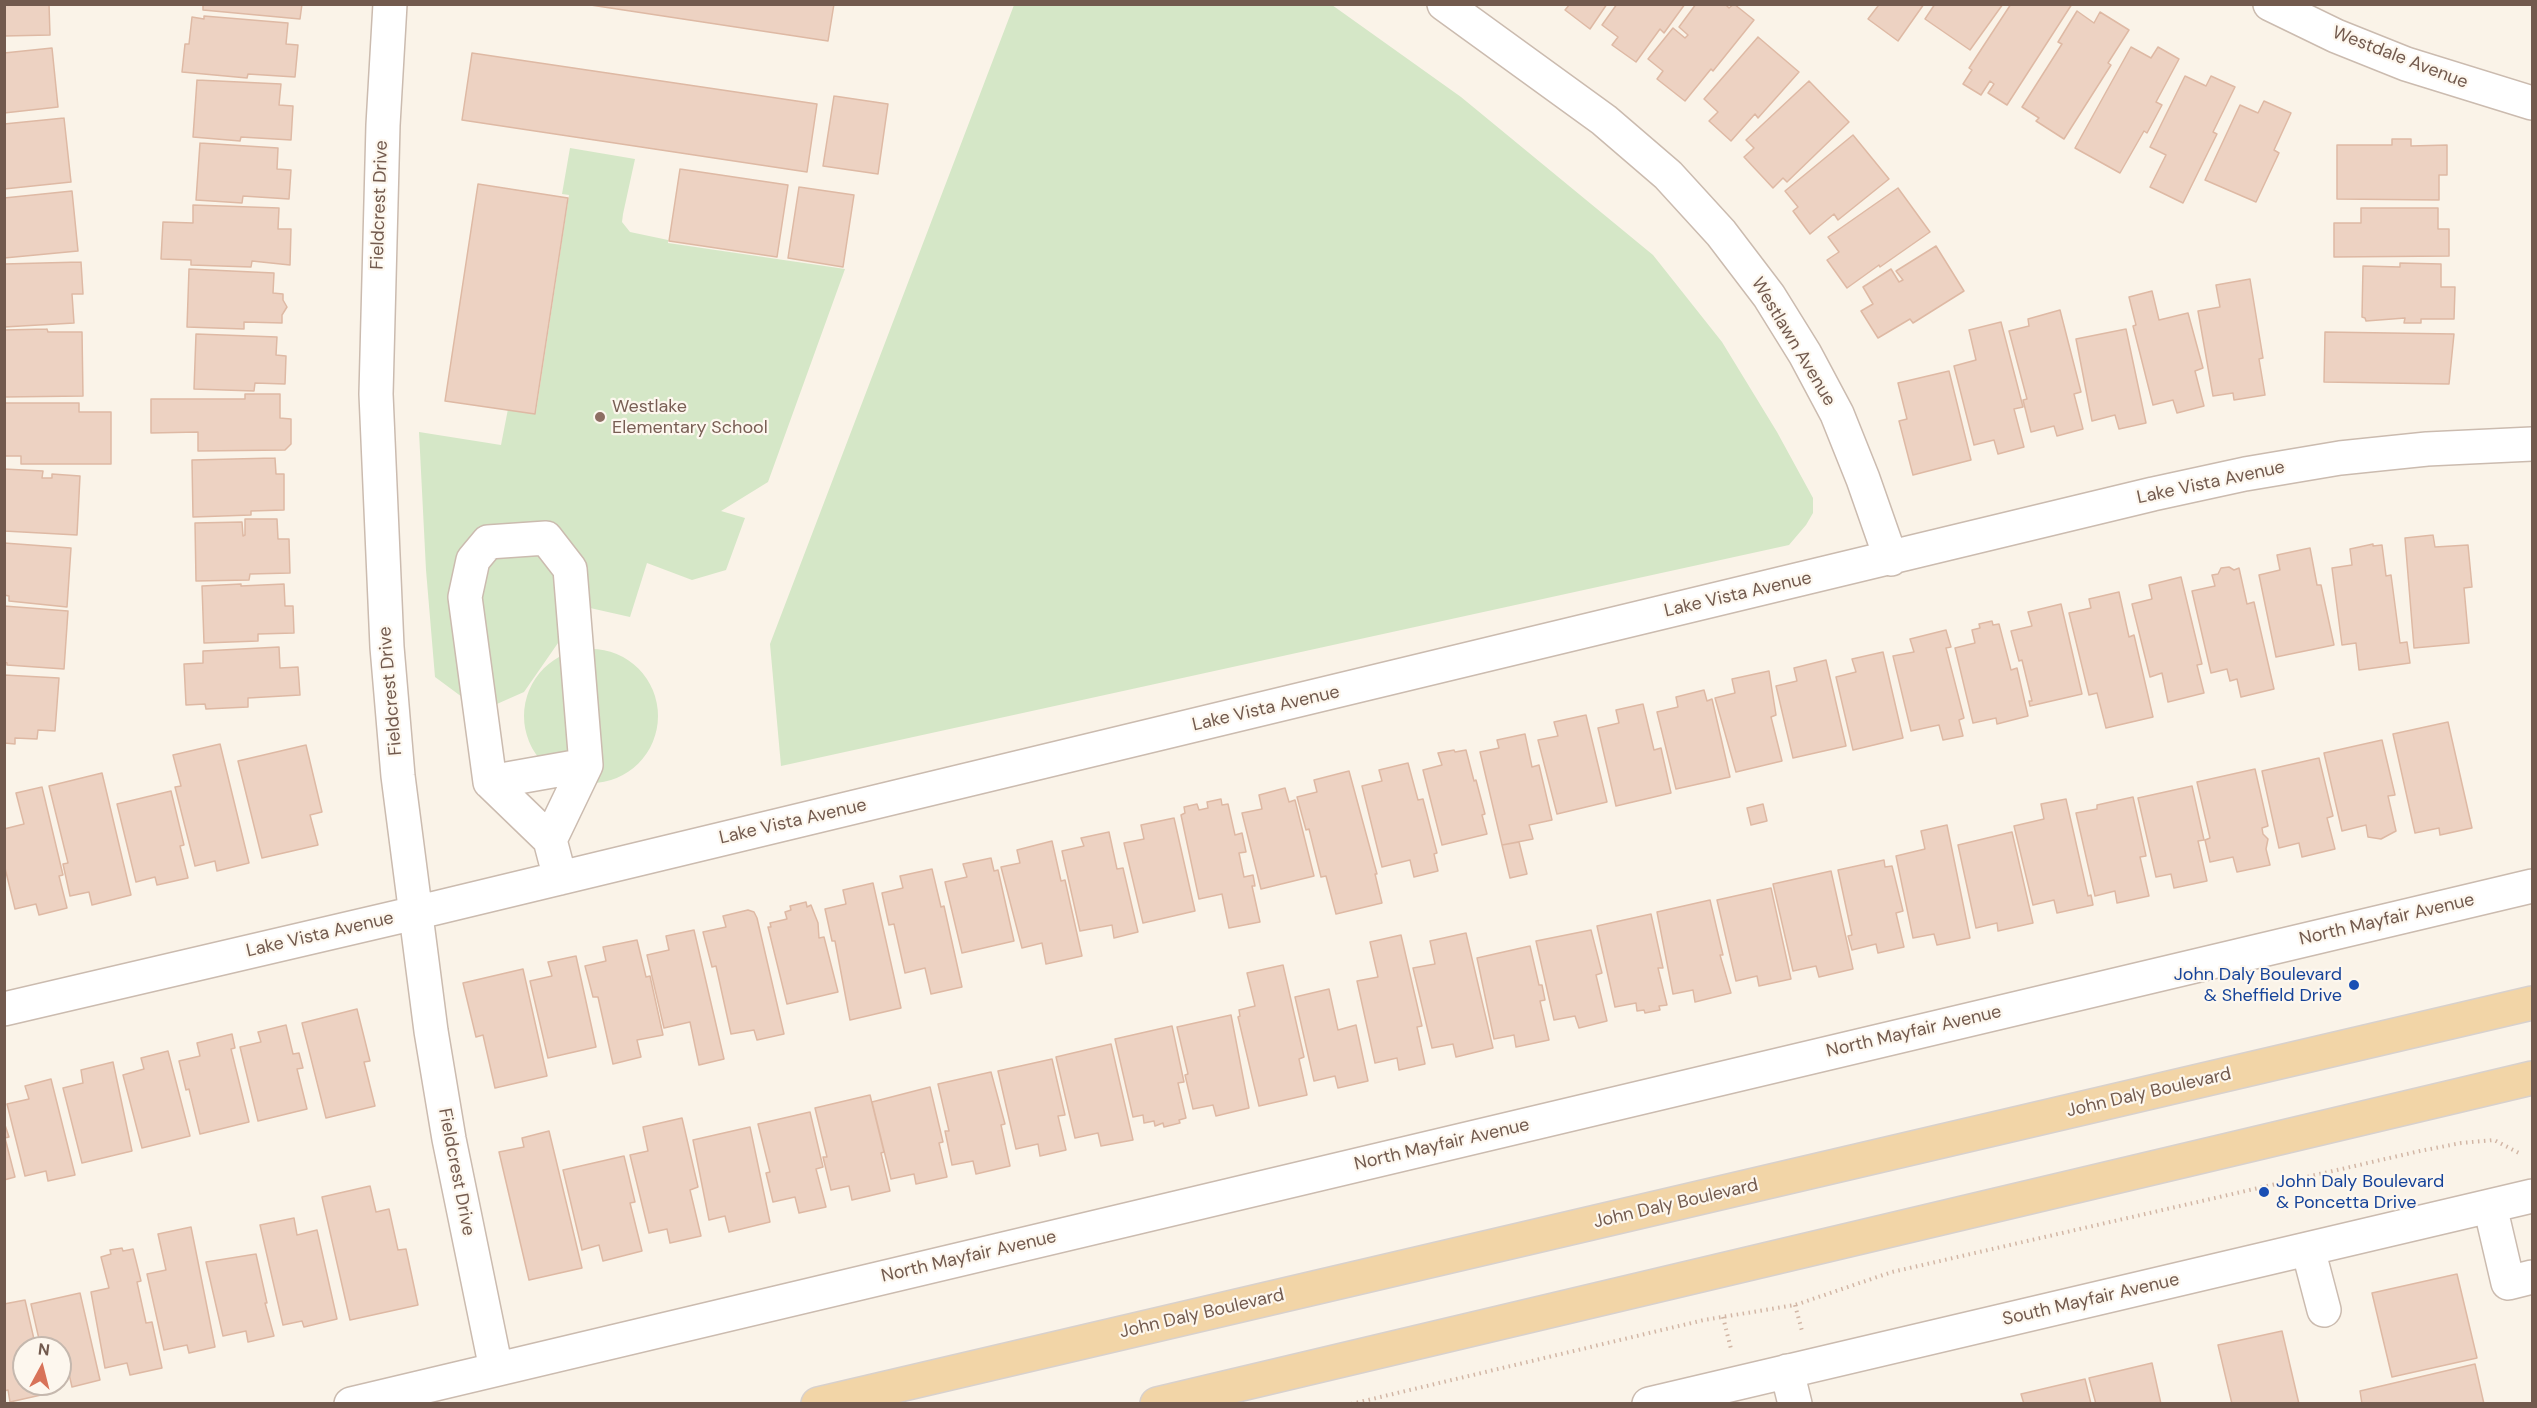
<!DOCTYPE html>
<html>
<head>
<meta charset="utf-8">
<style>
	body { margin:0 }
	#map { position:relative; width:2537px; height:1408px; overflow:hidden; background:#faf3e8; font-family:"DM Sans",sans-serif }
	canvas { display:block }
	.frame { position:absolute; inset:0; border:6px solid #725a4e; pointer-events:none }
	.north { position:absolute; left:12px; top:1336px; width:60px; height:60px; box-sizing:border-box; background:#fdf7ee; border:2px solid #c5b8ae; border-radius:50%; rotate:7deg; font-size:16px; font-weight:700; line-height:24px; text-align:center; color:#725a4e }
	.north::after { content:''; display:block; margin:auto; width:21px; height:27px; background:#d87359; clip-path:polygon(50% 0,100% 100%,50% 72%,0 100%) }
</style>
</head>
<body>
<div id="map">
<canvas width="2537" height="1408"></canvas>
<div class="frame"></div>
<div class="north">N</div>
</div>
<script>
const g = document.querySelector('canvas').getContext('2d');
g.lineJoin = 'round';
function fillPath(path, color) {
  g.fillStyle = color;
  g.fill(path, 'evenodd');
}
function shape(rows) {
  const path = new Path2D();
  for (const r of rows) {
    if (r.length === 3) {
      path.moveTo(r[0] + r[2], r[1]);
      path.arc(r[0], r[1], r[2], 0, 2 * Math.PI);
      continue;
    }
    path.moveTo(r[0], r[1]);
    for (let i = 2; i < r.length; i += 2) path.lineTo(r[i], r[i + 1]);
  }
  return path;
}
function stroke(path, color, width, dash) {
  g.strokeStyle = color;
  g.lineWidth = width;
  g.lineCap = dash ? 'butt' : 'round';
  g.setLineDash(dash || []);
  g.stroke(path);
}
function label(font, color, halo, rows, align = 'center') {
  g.font = font + ' "DM Sans",sans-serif';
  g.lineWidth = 4.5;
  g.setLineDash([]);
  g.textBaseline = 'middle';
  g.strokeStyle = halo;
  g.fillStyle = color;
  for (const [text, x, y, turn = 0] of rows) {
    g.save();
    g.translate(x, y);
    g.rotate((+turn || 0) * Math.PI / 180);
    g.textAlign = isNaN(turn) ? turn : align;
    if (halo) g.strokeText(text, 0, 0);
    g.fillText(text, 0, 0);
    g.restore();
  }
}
const green = shape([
	[1014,5,1332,5,1461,97,1653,255,1722,342,1777,432,1813,498,1813,513,1806,525,1789,545,781,766,770,644],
	[570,148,635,159,623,214,622,222,630,232,668,240,668,243,845,269,768,482,721,511,745,518,726,570,692,580,647,563,630,617,559,601,558,643,524,692,481,711,435,677,426,570,419,432,501,445,508,409,536,412,569,195,562,194],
	[591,716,67]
]);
const building = shape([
	[4,4,49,4,50,35,4,36,4,4],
	[203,4,302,4,300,19,203,10,203,4],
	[584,4,834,4,828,41,584,4],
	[1570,4,1607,4,1590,29,1565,10,1570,4],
	[1617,4,1685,4,1664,33,1660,29,1636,62,1612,45,1618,37,1602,25,1617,4],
	[1696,4,1725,4,1729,8,1734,4,1754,20,1713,71,1711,69,1685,101,1657,79,1663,71,1648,59,1673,28,1685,38,1688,35,1679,27,1696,4],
	[1876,4,1924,4,1898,41,1868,19,1878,6,1876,4],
	[1935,4,2003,4,1970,50,1925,19,1935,4],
	[2011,4,2072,4,2007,105,1988,93,1994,84,1990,81,1981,95,1963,84,1972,70,1969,68,2011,4],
	[2077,11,2094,23,2100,12,2129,30,2108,63,2111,65,2064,139,2036,121,2039,118,2022,107,2062,44,2058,42,2077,11],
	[204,16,288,23,286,44,298,45,295,77,248,74,247,78,182,72,185,44,189,44,192,17,204,19,204,16],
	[1758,37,1799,72,1758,118,1755,114,1731,141,1709,121,1718,112,1704,99,1758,37],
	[2131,47,2151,58,2158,47,2179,59,2156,102,2162,105,2147,133,2144,131,2120,173,2075,148,2131,47],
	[52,48,58,107,4,113,4,53,52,48],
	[472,53,817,104,807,172,462,120,472,53],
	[2185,76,2206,86,2211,76,2235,87,2213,132,2217,134,2183,203,2150,187,2166,155,2150,147,2185,76],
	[197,80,281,84,279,105,293,106,291,140,241,137,240,141,193,137,197,80],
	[1809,81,1849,122,1787,182,1783,178,1773,188,1744,157,1754,148,1746,140,1809,81],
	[834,96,888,104,878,174,823,166,834,96],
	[2264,101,2291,113,2274,150,2279,153,2256,202,2205,180,2240,105,2258,113,2264,101],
	[64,118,71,182,4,189,4,124,64,118],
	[1853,135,1889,179,1838,220,1834,214,1810,234,1793,211,1798,207,1785,191,1853,135],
	[2392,139,2411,139,2411,146,2447,145,2447,175,2439,175,2439,200,2337,199,2337,145,2392,145,2392,139],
	[200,143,278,148,277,169,291,170,289,199,243,196,242,203,196,200,200,143],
	[680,169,788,185,777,257,669,241,680,169],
	[478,184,568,198,535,414,445,401,478,184],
	[799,187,854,195,843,267,788,258,799,187],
	[1898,188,1930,232,1880,267,1879,265,1847,288,1827,260,1839,252,1828,237,1898,188],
	[72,191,78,251,4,258,4,198,72,191],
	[193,205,279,208,278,229,291,229,290,265,252,261,251,267,191,265,191,260,161,259,163,222,193,223,193,205],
	[2361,208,2438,208,2438,229,2449,229,2449,256,2334,257,2334,223,2361,223,2361,208],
	[1936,246,1964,291,1913,323,1910,319,1878,338,1861,311,1873,304,1863,287,1891,269,1899,282,1903,280,1896,271,1936,246],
	[81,262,83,294,72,294,74,323,4,327,4,264,81,262],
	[2400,263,2441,264,2441,287,2455,287,2454,319,2421,319,2421,323,2404,323,2405,318,2366,321,2365,318,2362,317,2363,266,2400,267,2400,263],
	[189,269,274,273,273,293,283,294,283,300,287,307,282,315,282,323,244,322,244,329,187,327,189,269],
	[2250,279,2263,358,2259,359,2265,395,2234,400,2233,393,2213,396,2198,311,2220,307,2216,285,2250,279],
	[2152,291,2159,320,2188,313,2203,368,2195,371,2204,406,2177,413,2173,400,2153,405,2133,326,2136,325,2129,297,2152,291],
	[2060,310,2081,392,2074,394,2083,429,2057,436,2054,426,2031,432,2023,400,2027,399,2009,331,2029,326,2028,319,2060,310],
	[2001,322,2023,407,2014,409,2024,447,1998,454,1994,440,1974,445,1954,366,1976,360,1969,330,2001,322],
	[47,329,48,332,82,332,83,396,4,397,4,330,47,329],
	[2126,329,2146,423,2119,429,2115,415,2092,421,2076,339,2126,329],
	[2325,332,2454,334,2449,384,2324,382,2325,332],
	[196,334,277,337,276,355,286,356,285,384,255,383,254,391,194,389,196,334],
	[1949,371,1971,460,1913,475,1899,421,1907,419,1898,383,1949,371],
	[245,394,280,394,280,418,291,419,291,444,285,450,198,451,198,432,151,433,151,399,245,399,245,394],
	[4,403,79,403,79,412,111,412,111,464,21,464,21,456,4,456,4,403],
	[275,458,276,474,284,474,284,510,251,511,251,515,193,517,192,460,275,458],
	[4,469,43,471,42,478,52,478,52,474,80,476,77,535,4,531,4,469],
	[245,519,277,519,278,539,289,539,290,573,250,574,249,580,196,581,195,523,242,522,243,536,245,535,245,519],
	[2433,535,2435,547,2468,545,2472,587,2464,588,2469,643,2414,648,2405,538,2433,535],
	[4,543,71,548,67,607,9,601,9,596,4,595,4,543],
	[2373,544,2373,546,2382,545,2386,576,2391,575,2400,643,2407,642,2410,663,2359,670,2356,643,2342,645,2332,568,2352,565,2350,549,2373,544],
	[2310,548,2317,585,2321,585,2334,645,2276,657,2259,575,2280,570,2277,555,2310,548],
	[2229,567,2234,570,2239,568,2247,604,2254,602,2274,689,2241,697,2237,679,2230,681,2227,669,2211,673,2192,591,2215,586,2212,575,2218,574,2221,568,2229,567],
	[2181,577,2202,664,2197,665,2204,693,2168,702,2162,673,2150,677,2132,604,2152,599,2149,585,2181,577],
	[241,584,241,586,284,584,285,606,293,606,294,633,258,634,258,641,204,643,202,586,241,584],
	[2119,592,2129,637,2134,635,2153,717,2106,728,2097,693,2089,695,2069,613,2091,608,2089,599,2119,592],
	[2061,604,2082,694,2030,706,2029,701,2032,701,2022,660,2019,661,2011,631,2032,626,2028,612,2061,604],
	[4,606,68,611,64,669,7,665,7,663,4,662,4,606],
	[1992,621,1993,625,1999,624,2011,670,2017,668,2028,716,1997,724,1996,718,1973,723,1955,648,1975,643,1972,630,1980,628,1979,624,1992,621],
	[1946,630,1951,647,1946,648,1964,718,1959,720,1963,736,1943,740,1939,725,1911,731,1893,656,1914,652,1910,639,1946,630],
	[279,647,280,668,298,667,300,695,248,698,248,707,206,709,205,704,186,705,184,664,203,663,203,651,279,647],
	[1883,652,1903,738,1853,750,1836,677,1856,672,1852,659,1883,652],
	[1826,660,1846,746,1793,758,1776,686,1797,681,1794,668,1826,660],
	[1769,671,1776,715,1771,717,1782,761,1736,772,1715,698,1735,693,1732,679,1769,671],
	[4,675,59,678,55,731,38,730,37,739,15,738,15,744,4,743,4,675],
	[1704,690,1707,701,1712,699,1730,777,1676,789,1657,712,1678,707,1676,697,1704,690],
	[1643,704,1654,750,1661,748,1671,793,1616,806,1598,728,1619,723,1616,710,1643,704],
	[1586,715,1607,802,1557,814,1538,740,1558,736,1554,722,1586,715],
	[2448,722,2472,828,2440,835,2439,828,2415,833,2393,734,2448,722],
	[1525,734,1532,767,1539,765,1552,820,1529,825,1533,839,1502,845,1480,752,1499,748,1497,740,1525,734],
	[2382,740,2395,795,2388,796,2396,831,2381,839,2368,837,2366,825,2342,831,2324,753,2382,740],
	[220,744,249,863,217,871,215,861,195,866,175,787,181,786,173,755,220,744],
	[306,745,322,812,310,815,318,845,262,858,238,761,306,745],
	[1454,750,1455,752,1466,750,1474,781,1476,780,1485,814,1482,815,1487,834,1442,845,1423,770,1442,765,1438,753,1454,750],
	[2319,758,2333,816,2327,818,2335,849,2302,857,2299,843,2279,848,2262,771,2319,758],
	[1408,763,1418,800,1423,799,1437,853,1434,854,1438,871,1414,877,1410,860,1382,867,1362,786,1382,781,1379,770,1408,763],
	[2255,769,2268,826,2262,828,2263,834,2268,839,2266,849,2270,865,2237,872,2233,857,2210,862,2205,840,2210,838,2197,782,2255,769],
	[1349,771,1377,874,1375,874,1382,903,1336,914,1326,876,1321,877,1309,829,1306,830,1297,797,1317,792,1314,780,1349,771],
	[102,773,131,895,92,905,89,892,70,896,63,864,68,863,49,786,102,773],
	[2192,786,2204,840,2198,841,2207,881,2174,888,2171,874,2156,877,2138,798,2192,786],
	[42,787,63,875,59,876,67,908,39,915,36,904,15,909,4,864,4,829,24,824,16,793,42,787],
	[1285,788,1289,802,1295,800,1314,876,1261,889,1242,813,1262,809,1259,795,1285,788],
	[171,791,184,845,180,846,188,878,157,885,155,877,136,882,117,804,171,791],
	[2133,797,2146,856,2140,857,2149,896,2117,903,2115,891,2095,896,2076,813,2097,809,2097,805,2133,797],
	[1221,799,1222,805,1228,804,1235,835,1242,833,1246,852,1239,853,1244,877,1253,875,1255,886,1252,886,1260,922,1229,928,1222,894,1199,899,1181,815,1185,813,1184,807,1197,804,1199,810,1208,808,1207,802,1221,799],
	[2066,799,2088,896,2091,895,2093,905,2057,913,2054,900,2033,905,2014,826,2044,819,2041,804,2066,799],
	[1763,804,1767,821,1751,825,1747,808,1763,804],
	[1174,818,1195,911,1143,923,1124,843,1144,839,1141,825,1174,818],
	[1947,825,1970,938,1937,945,1934,934,1913,938,1896,856,1925,849,1921,831,1947,825],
	[1109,832,1117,869,1123,868,1138,932,1114,938,1112,925,1080,931,1062,851,1084,846,1081,838,1109,832],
	[2012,832,2033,923,1998,931,1997,923,1976,928,1958,845,2012,832],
	[1052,841,1061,881,1065,880,1082,956,1046,964,1042,943,1022,948,1001,867,1020,863,1017,850,1052,841],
	[1519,842,1527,874,1510,878,1502,845,1519,842],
	[991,858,994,871,998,870,1014,941,962,953,945,882,967,877,963,864,991,858],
	[1884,860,1885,867,1892,866,1903,911,1896,913,1904,947,1878,953,1876,944,1852,950,1848,936,1852,935,1838,870,1884,860],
	[932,869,941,907,944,906,962,987,931,994,925,968,905,973,894,924,889,925,882,893,903,888,900,876,932,869],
	[1831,871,1853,969,1819,977,1816,966,1793,971,1773,884,1831,871],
	[873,883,901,1008,850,1020,835,941,832,941,825,909,846,904,843,890,873,883],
	[1771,888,1791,979,1759,986,1757,976,1736,981,1717,900,1771,888],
	[1710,900,1723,955,1720,955,1731,993,1695,1002,1693,990,1673,994,1657,912,1710,900],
	[806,902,807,907,811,905,818,923,819,938,824,937,838,992,787,1004,768,927,771,927,770,923,787,919,785,912,791,910,790,906,806,902],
	[748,910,754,912,757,918,784,1034,757,1040,754,1030,731,1034,716,966,712,967,703,932,726,927,723,916,748,910],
	[1651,914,1663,968,1658,968,1667,1005,1659,1006,1660,1010,1645,1013,1644,1010,1637,1011,1636,1003,1615,1007,1597,926,1651,914],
	[694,930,724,1059,699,1065,690,1022,664,1028,647,955,669,950,666,936,694,930],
	[1591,930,1602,973,1596,975,1607,1021,1579,1028,1575,1016,1554,1020,1536,941,1591,930],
	[1466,933,1493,1048,1456,1057,1453,1044,1432,1048,1413,968,1435,964,1430,941,1466,933],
	[1401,935,1422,1026,1417,1027,1425,1064,1399,1070,1397,1058,1375,1063,1357,981,1378,977,1370,942,1401,935],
	[637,940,646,977,650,976,663,1035,637,1040,641,1057,613,1064,598,997,593,997,585,966,606,961,603,947,637,940],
	[1530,946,1539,985,1542,985,1545,1000,1540,1001,1549,1040,1516,1047,1514,1035,1494,1039,1477,958,1530,946],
	[576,956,596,1047,548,1058,530,981,552,976,548,962,576,956],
	[1283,965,1304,1057,1299,1059,1307,1095,1259,1106,1238,1017,1240,1016,1239,1010,1255,1006,1247,973,1283,965],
	[523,969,547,1076,495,1088,483,1035,476,1037,463,983,523,969],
	[1329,989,1338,1030,1356,1025,1368,1081,1338,1088,1335,1076,1314,1081,1295,997,1329,989],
	[357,1009,370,1061,364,1062,375,1106,326,1118,302,1023,357,1009],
	[1231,1015,1249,1108,1216,1116,1213,1105,1193,1109,1185,1075,1188,1074,1177,1027,1231,1015],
	[286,1025,293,1054,299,1053,303,1068,297,1069,307,1109,258,1121,240,1047,261,1042,258,1032,286,1025],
	[1172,1026,1184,1082,1178,1083,1186,1118,1179,1120,1180,1123,1164,1127,1163,1123,1155,1126,1154,1121,1144,1123,1143,1115,1133,1117,1115,1039,1172,1026],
	[232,1034,235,1048,231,1049,249,1122,200,1134,189,1089,186,1090,179,1061,200,1056,197,1043,232,1034],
	[1111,1044,1133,1140,1101,1146,1098,1133,1075,1138,1056,1057,1111,1044],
	[168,1051,190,1136,142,1148,123,1075,144,1069,141,1058,168,1051],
	[1052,1059,1065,1115,1058,1116,1066,1150,1040,1156,1038,1144,1016,1149,998,1071,1052,1059],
	[113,1062,132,1151,82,1163,63,1088,83,1083,81,1070,113,1062],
	[991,1072,1005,1124,1001,1125,1010,1166,976,1174,973,1161,952,1165,945,1131,949,1131,938,1084,991,1072],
	[51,1079,75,1175,48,1181,46,1171,25,1176,7,1104,29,1099,25,1086,51,1079],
	[930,1087,943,1142,939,1143,947,1177,916,1184,914,1174,891,1179,872,1102,930,1087],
	[870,1095,884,1152,881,1153,890,1191,852,1200,849,1186,831,1190,823,1157,827,1157,815,1108,870,1095],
	[810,1112,823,1167,816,1169,826,1207,799,1213,795,1197,773,1202,766,1173,770,1172,758,1124,810,1112],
	[682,1118,698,1187,690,1190,701,1236,670,1243,667,1229,649,1233,630,1155,648,1151,643,1127,682,1118],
	[4,1122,9,1137,5,1138,15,1177,4,1180,4,1122],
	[750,1127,770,1222,729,1232,725,1216,709,1220,693,1140,750,1127],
	[549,1131,582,1268,529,1280,499,1152,524,1147,522,1138,549,1131],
	[624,1156,635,1202,630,1203,642,1251,603,1261,599,1245,582,1250,563,1170,624,1156],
	[370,1186,376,1212,389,1209,398,1250,406,1249,418,1305,350,1320,322,1197,370,1186],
	[294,1218,297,1235,317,1230,337,1319,304,1327,302,1321,283,1325,260,1225,294,1218],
	[191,1227,215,1347,189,1353,187,1345,164,1350,147,1274,166,1270,158,1234,191,1227],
	[122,1248,123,1251,133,1249,141,1281,137,1282,146,1323,152,1322,162,1368,130,1375,127,1363,105,1368,91,1292,109,1288,101,1257,111,1254,110,1250,122,1248],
	[256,1254,267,1303,265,1303,274,1336,248,1342,246,1331,223,1336,206,1262,256,1254],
	[2457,1274,2477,1358,2392,1377,2372,1293,2457,1274],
	[80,1293,100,1380,72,1387,69,1374,60,1376,60,1348,41,1348,31,1304,80,1293],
	[25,1300,36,1348,24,1348,24,1384,39,1384,41,1395,10,1402,8,1390,4,1391,4,1304,25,1300],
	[2282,1331,2299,1404,2232,1404,2218,1345,2282,1331],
	[2152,1363,2161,1404,2096,1404,2089,1378,2152,1363],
	[2475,1364,2484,1404,2362,1404,2360,1391,2475,1364],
	[2085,1379,2091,1404,2024,1404,2021,1394,2085,1379]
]);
const path = shape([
	[1795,1305,1802,1331],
	[1723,1317,1731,1349],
	[1351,1404,1704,1320,1795,1305,1892,1272,2420,1151,2461,1143,2494,1140,2519,1153]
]);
const minor = shape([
	[390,4,383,125,376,394,387,647,398,776,431,1031,449,1139,496,1369],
	[1444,4,1604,120,1668,175,1721,233,1769,296,1805,354,1837,414,1863,479,1891,559],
	[2270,4,2336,36,2406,64,2532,103],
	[490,782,586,765],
	[550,840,586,765,570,569,546,538,488,542,473,560,465,597,490,782,550,840,560,878],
	[4,1009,415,913,2153,494,2245,474,2340,458,2427,449,2532,444],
	[2490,1206,2508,1283,2532,1277],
	[2308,1249,2324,1310],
	[1787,1371,1795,1404],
	[351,1404,2532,886],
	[1649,1404,2532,1196]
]);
const major = shape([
	[818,1404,2532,1003],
	[1157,1404,2532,1078]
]);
const markers = [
	[600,417,6,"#8d6e63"],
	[2354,985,6,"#1a4fb4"],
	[2264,1192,6,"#1a4fb4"]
];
const streetNames = [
	["Westdale Avenue",2400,58,21],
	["Fieldcrest Drive",380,205,-88],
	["Westlawn Avenue",1793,342,59],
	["Lake Vista Avenue",2211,483,-12],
	["Lake Vista Avenue",1738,595,-13],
	["Fieldcrest Drive",391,691,-95],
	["Lake Vista Avenue",1266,709,-13],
	["Lake Vista Avenue",793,822,-13],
	["North Mayfair Avenue",2387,920,-13],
	["Lake Vista Avenue",320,935,-13],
	["North Mayfair Avenue",1914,1032,-13],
	["John Daly Boulevard",2149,1093,-13],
	["North Mayfair Avenue",1442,1145,-13],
	["Fieldcrest Drive",456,1172,79],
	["John Daly Boulevard",1676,1204,-13],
	["North Mayfair Avenue",969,1257,-13],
	["South Mayfair Avenue",2091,1300,-13],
	["John Daly Boulevard",1202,1314,-13]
];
const educationNames = [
	["Westlake",612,407],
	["Elementary School",612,428]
];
const transitNames = [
	["John Daly Boulevard",2342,975],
	["& Sheffield Drive",2342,996],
	["John Daly Boulevard",2276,1182,"left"],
	["& Poncetta Drive",2276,1203,"left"]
];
fillPath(green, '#d5e7c7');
fillPath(building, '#edd2c2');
stroke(building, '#deb9a4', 1.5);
stroke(minor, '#cbbbaf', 36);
stroke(major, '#d8d1cd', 36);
stroke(path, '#d2b6a5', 4, [1.5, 4.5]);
stroke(minor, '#fff', 33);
stroke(major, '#f2d5a7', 33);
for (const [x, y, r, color] of markers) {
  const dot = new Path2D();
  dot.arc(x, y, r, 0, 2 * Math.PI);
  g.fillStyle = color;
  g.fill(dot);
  stroke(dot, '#fdf7ee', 2);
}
label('18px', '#725a4e', '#fdf7ee', streetNames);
label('18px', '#785e54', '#fdf7ee', educationNames, 'left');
label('18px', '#164399', '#fdf7ee', transitNames, 'right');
</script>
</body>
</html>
